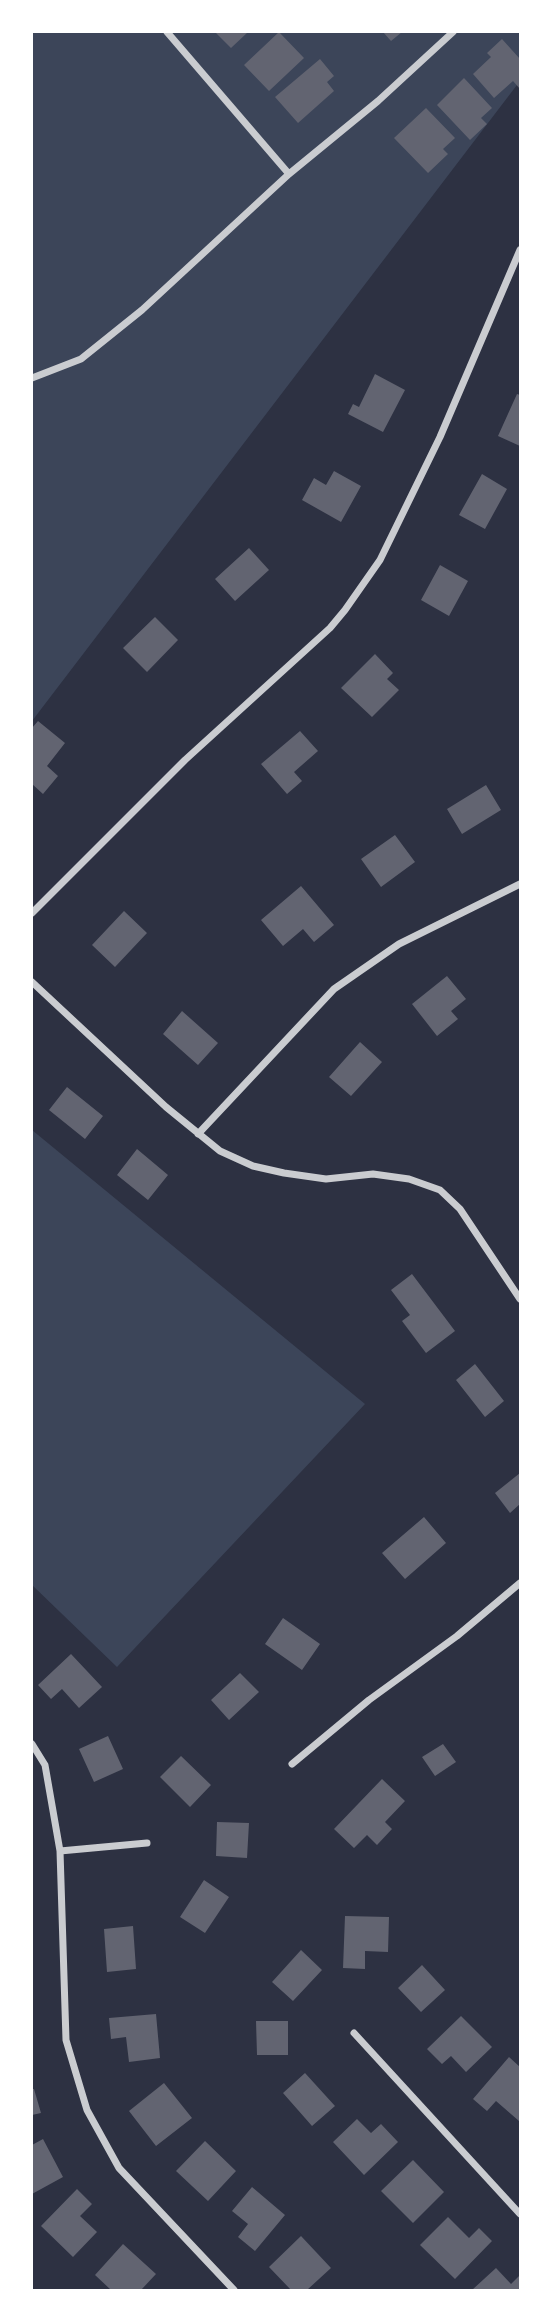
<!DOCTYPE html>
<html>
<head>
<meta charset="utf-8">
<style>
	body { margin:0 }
	#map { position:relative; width:552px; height:2322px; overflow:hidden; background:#2d3142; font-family:Poppins,sans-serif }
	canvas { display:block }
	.frame { position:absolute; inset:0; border:33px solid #fff; pointer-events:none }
</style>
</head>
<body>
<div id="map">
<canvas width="552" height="2322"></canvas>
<div class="frame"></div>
</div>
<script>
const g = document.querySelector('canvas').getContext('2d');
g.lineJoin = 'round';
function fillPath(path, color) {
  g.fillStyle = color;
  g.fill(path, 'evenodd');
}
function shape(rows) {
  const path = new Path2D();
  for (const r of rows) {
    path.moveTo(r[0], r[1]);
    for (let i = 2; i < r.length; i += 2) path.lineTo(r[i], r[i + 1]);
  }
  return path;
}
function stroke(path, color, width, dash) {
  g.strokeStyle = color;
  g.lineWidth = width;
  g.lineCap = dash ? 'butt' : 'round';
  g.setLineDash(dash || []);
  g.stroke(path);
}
const green = shape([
	[32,32,520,32,520,81,32,721],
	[32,1130,365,1404,117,1667,32,1585]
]);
const building = shape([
	[218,32,248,32,231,48,216,33],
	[279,32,304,58,269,91,244,65],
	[383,32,402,32,391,41],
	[502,39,520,59,520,89,513,81,494,98,473,74,491,57,487,53],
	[320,59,334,76,327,82,334,91,298,123,275,97],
	[464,78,492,108,481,118,487,124,470,140,437,105],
	[426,108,455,138,443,149,448,154,428,173,394,138],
	[375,374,405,390,383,432,348,414,353,404,359,407],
	[517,394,520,395,520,446,498,436],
	[334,471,361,486,341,522,302,500,314,478,326,485],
	[482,474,507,489,485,529,459,515],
	[249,548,269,570,235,601,215,579],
	[440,565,468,581,449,616,421,600],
	[155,617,178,640,147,672,123,648],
	[375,654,393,673,387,679,399,690,372,717,341,688],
	[38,721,65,743,47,766,58,776,43,794,32,784,32,728],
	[300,731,318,751,294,772,302,781,287,794,261,764],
	[486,785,501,810,462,834,447,809],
	[395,835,415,862,381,887,361,859],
	[301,886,334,925,314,942,303,929,283,946,261,920],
	[124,911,147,933,115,967,92,945],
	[447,976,466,999,451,1011,458,1019,437,1036,412,1004],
	[182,1011,218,1043,198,1065,163,1034],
	[360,1042,382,1062,351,1096,329,1077],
	[67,1087,103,1116,85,1139,49,1110],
	[137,1149,168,1175,148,1200,117,1175],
	[412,1274,455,1331,426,1353,402,1321,410,1315,391,1290],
	[475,1364,504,1401,485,1417,456,1380],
	[520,1473,520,1504,510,1513,495,1493],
	[424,1517,446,1543,405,1579,382,1553],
	[283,1618,320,1644,302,1670,265,1644],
	[71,1654,102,1687,79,1708,62,1689,51,1699,38,1685],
	[240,1673,259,1692,229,1720,211,1700],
	[108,1736,123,1769,94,1782,79,1749],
	[443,1744,456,1762,435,1776,422,1757],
	[181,1756,211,1785,190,1807,160,1777],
	[382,1779,405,1801,385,1822,392,1829,377,1845,367,1835,354,1848,334,1829],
	[217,1822,249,1823,247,1858,216,1856],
	[204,1880,229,1897,205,1933,180,1917],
	[345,1916,389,1917,388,1952,365,1951,365,1969,343,1968],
	[133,1926,136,1969,107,1972,104,1929],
	[301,1950,322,1970,293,2001,272,1982],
	[422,1965,445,1990,421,2012,398,1988],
	[156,2014,160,2058,129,2062,126,2037,111,2039,109,2018],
	[461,2016,492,2047,466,2072,451,2056,442,2064,427,2049],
	[256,2021,288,2021,288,2055,257,2055],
	[509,2057,520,2067,519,2121,496,2101,487,2111,473,2099],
	[305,2073,335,2106,312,2126,283,2093],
	[164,2083,192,2118,156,2146,129,2111],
	[32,2089,34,2089,41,2113,32,2115],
	[357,2119,371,2133,381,2124,398,2142,364,2175,333,2142],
	[43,2139,63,2177,32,2194,32,2145],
	[205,2141,236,2171,208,2201,176,2171],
	[413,2160,444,2192,413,2223,381,2191],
	[252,2187,285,2215,255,2251,238,2237,248,2224,232,2211],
	[77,2189,92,2204,80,2216,97,2232,73,2257,41,2226],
	[448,2217,469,2238,479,2228,492,2241,455,2279,420,2245],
	[301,2236,331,2268,307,2290,291,2290,269,2267],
	[123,2244,156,2274,141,2290,111,2290,95,2275],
	[496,2268,511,2284,520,2275,520,2290,472,2290]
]);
const minor = shape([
	[167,32,289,174],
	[32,378,81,359,142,310,289,174,378,101,453,32],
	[32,913,185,760,330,628,345,610,380,560,440,437,520,250],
	[32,982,166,1107,220,1151,253,1166,284,1173,326,1179,373,1174,409,1179,440,1190,460,1209,520,1299],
	[198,1134,334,989,399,944,520,884],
	[32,1744,45,1765,60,1851,66,2040,87,2110,119,2168,234,2290],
	[292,1764,369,1700,457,1636,520,1583],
	[60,1851,147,1843],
	[354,2033,520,2214]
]);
fillPath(green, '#3c4559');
fillPath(building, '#626471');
stroke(minor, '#caccd0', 7);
</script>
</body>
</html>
